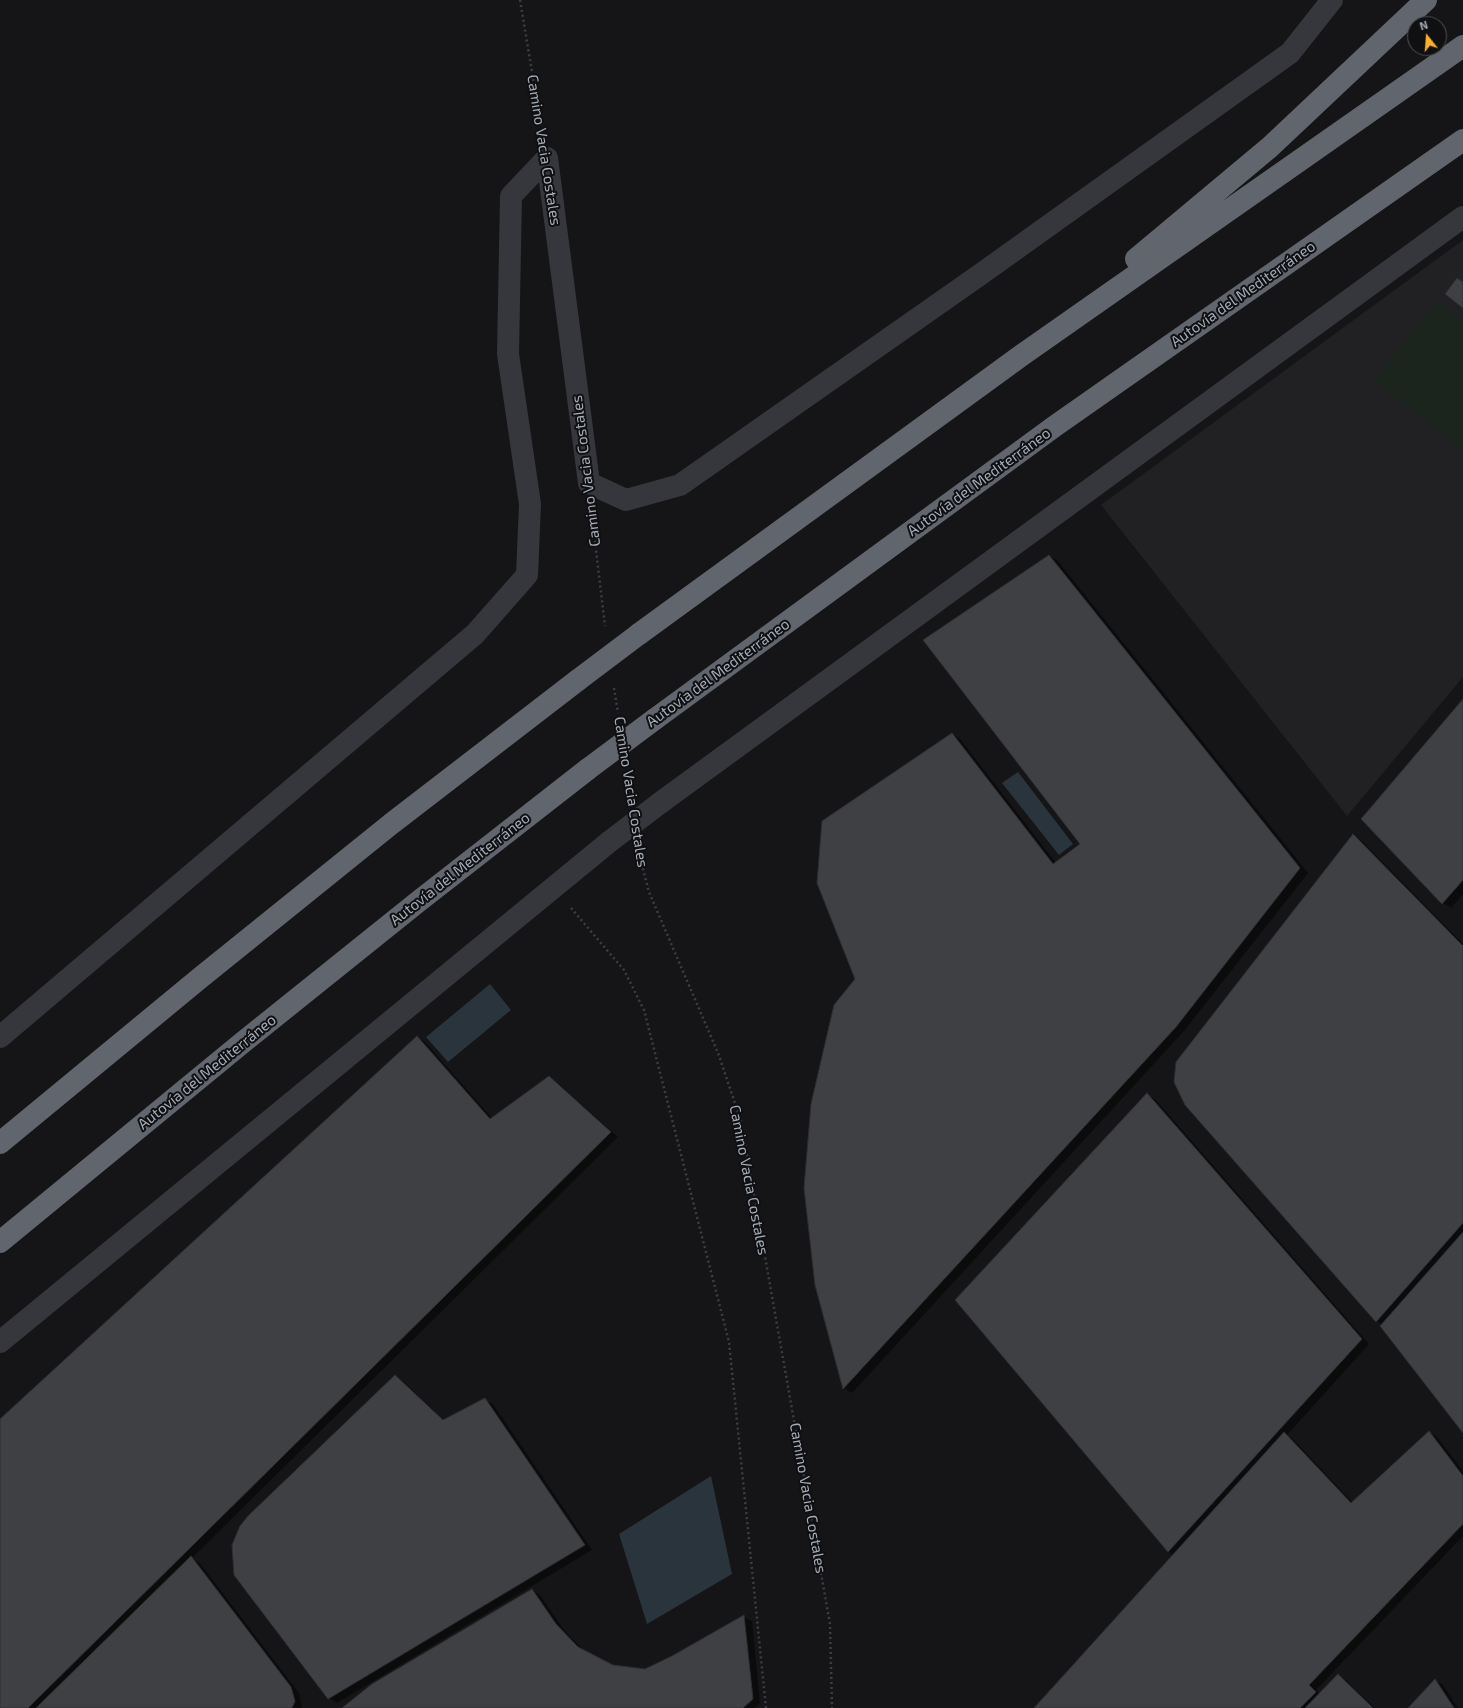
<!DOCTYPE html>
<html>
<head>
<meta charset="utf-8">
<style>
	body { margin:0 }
	#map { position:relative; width:1463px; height:1708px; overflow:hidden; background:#151517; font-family:"Exo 2",sans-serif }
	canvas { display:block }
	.north { position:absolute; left:1407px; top:16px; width:40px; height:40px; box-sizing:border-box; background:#101012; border:1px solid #4c4e54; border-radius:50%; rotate:343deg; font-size:11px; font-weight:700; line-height:16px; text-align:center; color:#a5acb8 }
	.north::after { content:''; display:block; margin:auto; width:14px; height:18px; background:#ffb024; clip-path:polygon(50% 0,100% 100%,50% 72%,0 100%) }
</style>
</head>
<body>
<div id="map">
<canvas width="1463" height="1708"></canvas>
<div class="north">N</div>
</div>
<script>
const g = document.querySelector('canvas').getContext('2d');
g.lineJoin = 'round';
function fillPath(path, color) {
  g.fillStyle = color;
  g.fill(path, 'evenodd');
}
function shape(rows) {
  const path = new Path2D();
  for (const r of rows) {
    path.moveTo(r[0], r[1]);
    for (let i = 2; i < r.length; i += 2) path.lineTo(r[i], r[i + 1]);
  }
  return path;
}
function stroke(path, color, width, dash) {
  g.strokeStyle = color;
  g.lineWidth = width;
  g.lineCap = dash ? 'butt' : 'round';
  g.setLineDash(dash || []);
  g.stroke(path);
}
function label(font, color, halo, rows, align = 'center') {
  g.font = font + ' "Exo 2",sans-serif';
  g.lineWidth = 4;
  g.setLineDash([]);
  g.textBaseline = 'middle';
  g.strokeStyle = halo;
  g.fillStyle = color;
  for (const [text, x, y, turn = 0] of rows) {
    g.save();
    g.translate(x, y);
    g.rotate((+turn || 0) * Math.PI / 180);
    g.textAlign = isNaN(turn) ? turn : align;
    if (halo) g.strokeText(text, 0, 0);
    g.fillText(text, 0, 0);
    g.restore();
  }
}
const built = shape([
	[1463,240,1463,677,1347,816,1101,505]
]);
const green = shape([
	[1437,300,1463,320,1463,449,1374,381]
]);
const water = shape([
	[1018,772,1073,844,1059,855,1002,783],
	[490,984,511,1010,448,1062,426,1037],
	[711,1476,732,1574,647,1624,619,1534]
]);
const shadow = shape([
	[1049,556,1057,560,1308,873,1184,1031,852,1393,844,1388,816,1285,856,979,952,734,960,739,1056,863,1081,844],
	[1463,701,1463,894,1451,908,1443,903,1362,819],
	[1353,836,1361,840,1463,944,1463,1431,1383,1325,1377,1321,1185,1104],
	[417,1037,425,1042,492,1118,549,1077,557,1082,618,1137,192,1558,199,1562,299,1693,302,1708,0,1708,0,1421],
	[1147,1095,1155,1099,1369,1344,1287,1435,1292,1438,1353,1503,1429,1432,1437,1437,1463,1471,1463,1536,1316,1690,1320,1694,1338,1675,1346,1680,1375,1708,1036,1708,1174,1555,1169,1552,956,1300],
	[395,1376,403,1381,445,1421,485,1400,493,1404,592,1550,337,1703,329,1698],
	[532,1590,540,1595,564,1630,585,1652,612,1666,645,1670,672,1657,744,1617,752,1621,760,1703,755,1708,343,1708],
	[1436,1681,1443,1685,1458,1708,1409,1708]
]);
const building = shape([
	[1457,278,1463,282,1463,308,1445,294,1457,278],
	[1049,555,1300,868,1176,1027,843,1389,815,1285,804,1188,811,1104,834,1005,855,979,817,883,822,821,952,733,1053,864,1080,844,923,640,1049,555],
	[1463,699,1463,880,1442,904,1361,819,1463,699],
	[1353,834,1463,946,1463,1223,1376,1322,1185,1105,1174,1082,1176,1062,1353,834],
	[417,1036,490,1119,549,1076,611,1132,28,1708,0,1708,0,1419,417,1036],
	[1147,1093,1362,1339,1168,1552,955,1300,1147,1093],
	[1463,1232,1463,1433,1380,1326,1463,1232],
	[395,1375,443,1420,485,1398,585,1545,328,1699,234,1575,232,1545,240,1526,248,1516,395,1375],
	[1429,1431,1463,1476,1463,1524,1309,1685,1316,1692,1300,1708,1034,1708,1284,1432,1351,1503,1429,1431],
	[191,1556,291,1687,295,1701,292,1708,36,1708,191,1556],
	[532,1589,556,1624,578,1647,613,1665,645,1669,672,1656,744,1615,753,1699,743,1708,342,1708,372,1684,532,1589],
	[1338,1674,1373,1708,1305,1708,1338,1674],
	[1435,1679,1454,1708,1408,1708,1435,1679]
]);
const path = shape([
	[520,0,542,132],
	[592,516,605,626],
	[614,688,618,713],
	[626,775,629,792],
	[639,854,649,892,718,1053,741,1121,830,1624,832,1708],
	[571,908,624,970,644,1010,729,1342,766,1708]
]);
const minor = shape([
	[547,158,589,483,626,500,680,485,981,274,1290,53,1332,0],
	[660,803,1463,217],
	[0,1037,475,634,527,575,530,504,508,354,511,196,547,158],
	[0,1342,609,842]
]);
const motorway = shape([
	[1136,259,1270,147,1426,0],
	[639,634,1022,355,1463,46],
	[655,719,1055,426,1463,140],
	[0,1143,200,978,391,824,578,680],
	[0,1242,242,1043,419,901,588,769]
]);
const minorBridge = shape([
	[609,842,660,803]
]);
const motorwayBridge = shape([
	[578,680,639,634],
	[588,769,655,719]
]);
const streetNames = [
	["Camino Vacia Costales",544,150,81],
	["Autovía del Mediterráneo",1243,294,-35],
	["Camino Vacia Costales",586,471,-97],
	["Autovía del Mediterráneo",979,482,-36],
	["Autovía del Mediterráneo",718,673,-36],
	["Camino Vacia Costales",631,792,81],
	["Autovía del Mediterráneo",460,869,-38],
	["Autovía del Mediterráneo",207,1072,-39],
	["Camino Vacia Costales",749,1180,79],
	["Camino Vacia Costales",808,1498,80]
];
fillPath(built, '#212124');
fillPath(green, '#1c251d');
fillPath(water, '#2a343c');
fillPath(shadow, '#0007');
fillPath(building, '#3e4044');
stroke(building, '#2e2f33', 1);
stroke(path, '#3b3e43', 2.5, [2, 3]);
stroke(minor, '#35373c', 22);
stroke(motorway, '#61656d', 22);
stroke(minorBridge, '#35373c', 22);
stroke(motorwayBridge, '#61656d', 22);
label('15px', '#a5acb8', '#101012', streetNames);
</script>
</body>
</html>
